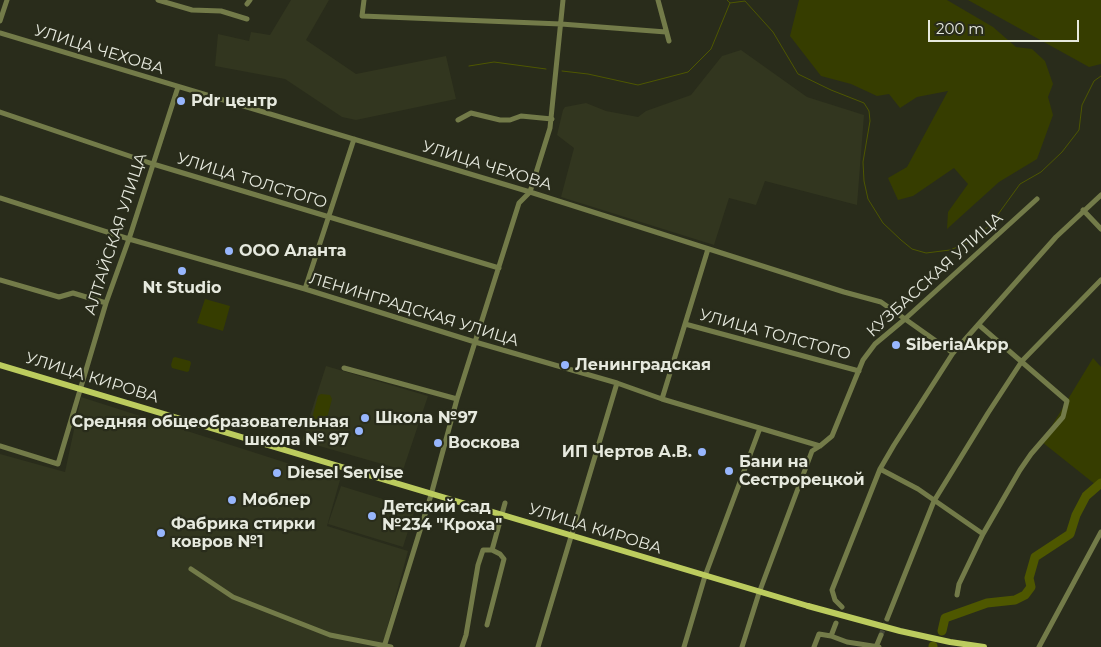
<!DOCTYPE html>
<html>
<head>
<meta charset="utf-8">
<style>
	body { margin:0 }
	#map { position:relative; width:1101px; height:647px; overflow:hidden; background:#292c1b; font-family:Montserrat,sans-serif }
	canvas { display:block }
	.scale { position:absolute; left:928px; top:20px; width:151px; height:22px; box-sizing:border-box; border:2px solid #e6e9de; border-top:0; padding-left:6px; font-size:15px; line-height:18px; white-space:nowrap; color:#e6e9de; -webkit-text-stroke:4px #292c1b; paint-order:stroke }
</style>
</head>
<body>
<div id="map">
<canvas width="1101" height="647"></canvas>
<div class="scale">200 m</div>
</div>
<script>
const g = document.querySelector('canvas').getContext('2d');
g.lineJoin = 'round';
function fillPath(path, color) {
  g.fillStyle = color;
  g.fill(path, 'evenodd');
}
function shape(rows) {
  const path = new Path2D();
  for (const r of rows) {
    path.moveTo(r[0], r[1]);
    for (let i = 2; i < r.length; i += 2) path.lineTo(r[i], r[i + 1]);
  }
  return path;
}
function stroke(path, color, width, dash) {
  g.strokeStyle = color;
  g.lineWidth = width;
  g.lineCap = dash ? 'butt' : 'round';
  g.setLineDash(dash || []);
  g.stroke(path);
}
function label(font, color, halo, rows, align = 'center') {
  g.font = font + ' Montserrat,sans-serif';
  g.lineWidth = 4.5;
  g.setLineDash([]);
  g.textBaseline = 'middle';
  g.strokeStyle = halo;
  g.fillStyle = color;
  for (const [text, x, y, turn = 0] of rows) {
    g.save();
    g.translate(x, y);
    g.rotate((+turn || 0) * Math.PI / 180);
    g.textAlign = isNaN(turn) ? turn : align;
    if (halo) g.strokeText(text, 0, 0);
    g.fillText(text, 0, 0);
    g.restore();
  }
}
const built = shape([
	[291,0,329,0,306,40,356,74,446,56,456,99,356,120,342,117,285,79,215,66,218,34,249,41,251,32,270,35],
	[741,50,807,97,864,115,857,205,765,181,756,205,729,198,714,245,561,197,574,148,557,135,563,110,565,107,586,103,606,111,638,117,646,111,691,95,722,56],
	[326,366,428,396,403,470,302,441],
	[81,397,340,480,327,526,408,551,382,647,0,647,0,454,65,472],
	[341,486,415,509,403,547,328,524]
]);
const green = shape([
	[799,0,947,0,993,27,1016,47,1032,49,1045,61,1053,84,1048,97,1053,115,1037,159,999,182,947,229,948,212,968,184,954,168,913,196,898,200,888,178,907,167,948,91,917,97,900,108,889,94,877,96,851,84,821,76,790,36],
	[968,0,1101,0,1101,64,1089,67],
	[205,299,230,306,223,331,197,323],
	[175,357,190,361,191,363,189,371,187,372,172,368,171,365,173,358],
	[1093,358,1101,367,1101,489,1042,442],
	[321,394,330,395,332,399,326,422,323,425,314,422,312,418,318,396]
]);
const stream = shape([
	[727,0,730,3,745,1,773,32,798,74,831,90,864,103,869,111,870,121,863,162,864,181,868,199,883,223,901,240,912,249,926,253,950,250,972,241,991,224,1020,184,1041,172,1062,152,1079,130,1082,105,1094,81,1101,76],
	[469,66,494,62,546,69],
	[562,71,588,74,638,85,688,72,711,49,730,3]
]);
const river = shape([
	[942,631,945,618,987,603,1015,600,1025,595,1031,587,1029,578,1035,557,1070,534,1076,515,1086,496,1101,483],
	[933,647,933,646]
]);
const minorTunnel = shape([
	[881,635,887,619]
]);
const minor = shape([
	[158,0,192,10,221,11,247,19],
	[364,0,362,16,561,24,666,32],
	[658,0,669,41],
	[247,4,250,0],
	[0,21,7,0],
	[0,33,530,192,844,292,881,302,953,353],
	[0,112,153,164,499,268],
	[458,120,471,113,500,120,510,120,521,116,552,119],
	[0,198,129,239,305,289,475,342,617,383,662,399,820,446],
	[1083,210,1101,229],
	[0,280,59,297,73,293,106,303],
	[305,289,354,139],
	[685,324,859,371],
	[344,368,457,399],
	[662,399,708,249],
	[0,446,58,464,106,303,129,239,178,87],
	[880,469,918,489,983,534],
	[191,569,233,597,330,635,391,647],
	[957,595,959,584,983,534,1020,470,1031,454,1063,417,1067,401,979,325],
	[842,607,835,600,832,590,880,469,894,445,953,353,1056,237,1101,195],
	[887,619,934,501,988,413,1022,361,1101,280],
	[487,625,504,559,500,554,492,550],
	[831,636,847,642,879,647],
	[384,647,431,495,457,399,519,203,530,192,550,128,563,0],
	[462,647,466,635,478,565,483,550,492,550,505,503],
	[538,647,617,383],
	[684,647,705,576,760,428],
	[742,647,759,593,812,451,820,446,832,436,863,360,875,344,905,319,1037,199],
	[814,647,819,634,831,636,836,623],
	[876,647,881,635],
	[1039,647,1101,532]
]);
const major = shape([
	[0,365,808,606]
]);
const majorBridge = shape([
	[808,606,900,631,950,642,984,647]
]);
const markers = [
	[181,101,5,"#97b6fd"],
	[229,251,5,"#97b6fd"],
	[182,271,5,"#97b6fd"],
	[896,345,5,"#97b6fd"],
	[565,365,5,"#97b6fd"],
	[365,418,5,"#97b6fd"],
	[359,431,5,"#97b6fd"],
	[438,443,5,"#97b6fd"],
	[702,452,5,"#97b6fd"],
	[729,471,5,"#97b6fd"],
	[277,473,5,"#97b6fd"],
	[232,500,5,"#97b6fd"],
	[372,516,5,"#97b6fd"],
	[161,533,5,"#97b6fd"]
];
const streetNames = [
	["УЛИЦА ЧЕХОВА",99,50,17],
	["УЛИЦА ЧЕХОВА",487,166,17],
	["УЛИЦА ТОЛСТОГО",252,181,17],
	["АЛТАЙСКАЯ УЛИЦА",116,234,-72],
	["КУЗБАССКАЯ УЛИЦА",935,275,-42],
	["ЛЕНИНГРАДСКАЯ УЛИЦА",414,310,17],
	["УЛИЦА ТОЛСТОГО",775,335,15],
	["УЛИЦА КИРОВА",92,378,17],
	["УЛИЦА КИРОВА",595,529,17]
];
const poiNames = [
	["Pdr центр",191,101],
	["ООО Аланта",239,251],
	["Nt Studio",182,288,"center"],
	["SiberiaAkpp",906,345],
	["Ленинградская",575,365],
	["Школа №97",375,418],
	["Средняя общеобразовательная",349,422,"right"],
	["школа № 97",349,440,"right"],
	["Воскова",448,443],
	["ИП Чертов А.В.",692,452,"right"],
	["Бани на",739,462],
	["Сестрорецкой",739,480],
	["Diesel Servise",287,473],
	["Моблер",242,500],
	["Детский сад",382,507],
	["№234 \"Кроха\"",382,525],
	["Фабрика стирки",171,524],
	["ковров №1",171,542]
];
fillPath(built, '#32361f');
fillPath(green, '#363d00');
stroke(stream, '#4e5700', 1);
stroke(river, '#4e5700', 9);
stroke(minorTunnel, '#454838', 5, [5, 2.5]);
stroke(minor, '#737b49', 5);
stroke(major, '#bccc5e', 6);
stroke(majorBridge, '#bccc5e', 6);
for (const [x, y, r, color] of markers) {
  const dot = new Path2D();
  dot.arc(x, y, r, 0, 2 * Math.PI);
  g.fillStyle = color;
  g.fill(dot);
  stroke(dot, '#292c1b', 2);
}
label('16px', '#e6e9de', '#292c1b', streetNames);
label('bold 16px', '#e6e9de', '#292c1b', poiNames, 'left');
</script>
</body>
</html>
